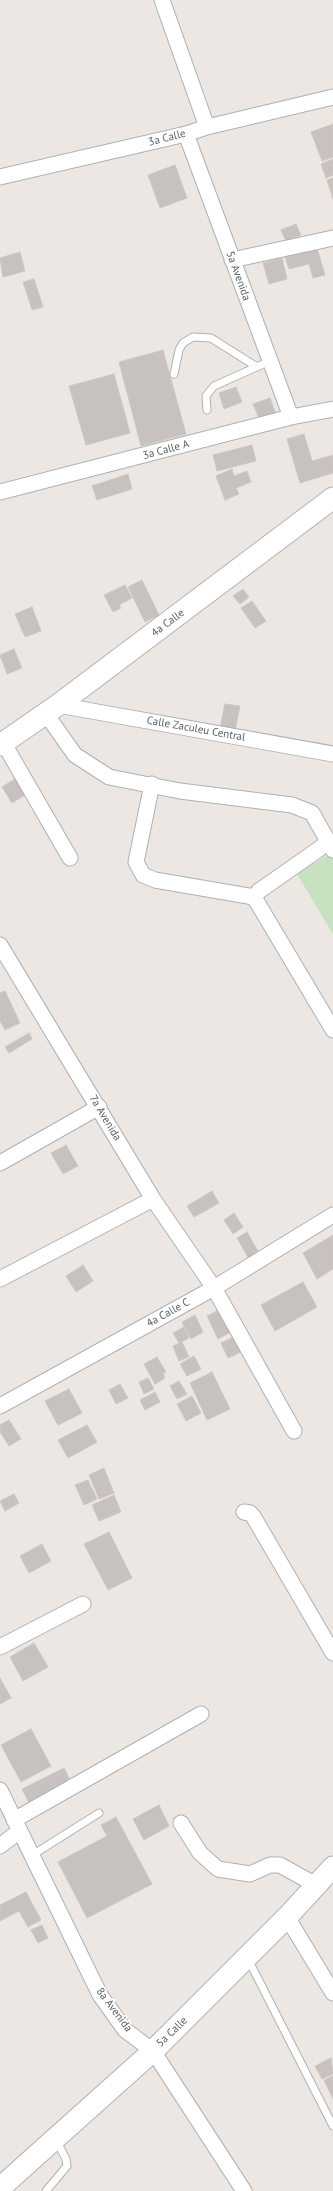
<!DOCTYPE html>
<html>
<head>
<meta charset="utf-8">
<style>
	body { margin:0 }
	canvas { display:block; background:#ece7e2 }
</style>
</head>
<body>
<canvas width="333" height="2191"></canvas>
<script>
const g = document.querySelector('canvas').getContext('2d');
g.lineJoin = 'round';
function fillPath(path, color) {
  g.fillStyle = color;
  g.fill(path, 'evenodd');
}
function shape(rows) {
  const path = new Path2D();
  for (const r of rows) {
    path.moveTo(r[0], r[1]);
    for (let i = 2; i < r.length; i += 2) path.lineTo(r[i], r[i + 1]);
  }
  return path;
}
function stroke(path, color, width, dash) {
  g.strokeStyle = color;
  g.lineWidth = width;
  g.lineCap = dash ? 'butt' : 'round';
  g.setLineDash(dash || []);
  g.stroke(path);
}
function label(font, color, halo, rows, align = 'center') {
  g.font = font + ' "PT Sans",sans-serif';
  g.lineWidth = 4;
  g.setLineDash([]);
  g.textBaseline = 'middle';
  g.strokeStyle = halo;
  g.fillStyle = color;
  for (const [text, x, y, turn = 0] of rows) {
    g.save();
    g.translate(x, y);
    g.rotate((+turn || 0) * Math.PI / 180);
    g.textAlign = isNaN(turn) ? turn : align;
    if (halo) g.strokeText(text, 0, 0);
    g.fillText(text, 0, 0);
    g.restore();
  }
}
const green = shape([
	[333,852,333,934,297,874]
]);
const building = shape([
	[333,124,333,157,322,161,311,132,333,124],
	[333,159,333,175,326,178,321,164,333,159],
	[175,165,187,198,160,208,148,175,175,165],
	[333,178,333,199,327,180,333,178],
	[296,224,301,235,286,241,281,230,296,224],
	[317,248,325,275,313,278,309,264,289,269,285,257,317,248],
	[20,252,25,271,3,277,0,258,20,252],
	[282,258,287,279,269,284,263,263,282,258],
	[34,279,43,307,32,310,23,282,34,279],
	[163,350,186,434,141,446,119,362,163,350],
	[114,374,130,433,86,445,69,386,114,374],
	[236,387,242,402,224,409,219,393,236,387],
	[270,398,277,417,261,423,253,404,270,398],
	[304,434,312,461,333,455,333,473,300,483,287,439,304,434],
	[252,445,256,461,217,471,213,455,252,445],
	[232,469,234,476,247,471,251,482,236,488,239,494,225,500,216,476,232,469],
	[128,474,132,489,97,500,92,486,128,474],
	[142,580,159,615,145,622,128,587,142,580],
	[125,585,132,598,119,605,121,608,113,612,104,595,125,585],
	[243,589,249,597,240,604,233,596,243,589],
	[252,601,266,621,255,628,241,608,252,601],
	[32,607,41,631,25,637,15,614,32,607],
	[14,649,22,668,7,674,0,655,14,649],
	[225,704,240,706,235,731,220,728,225,704],
	[21,775,31,791,12,803,2,787,21,775],
	[5,991,20,1023,5,1030,0,1021,0,993,5,991],
	[29,1033,32,1039,9,1053,5,1047,29,1033],
	[66,1145,78,1166,63,1174,51,1153,66,1145],
	[212,1191,219,1203,194,1217,187,1206,212,1191],
	[234,1213,243,1227,233,1234,224,1220,234,1213],
	[247,1232,259,1253,249,1259,237,1238,247,1232],
	[333,1235,333,1269,317,1279,303,1253,333,1235],
	[83,1265,93,1281,76,1292,66,1276,83,1265],
	[303,1282,317,1307,275,1331,261,1305,303,1282],
	[221,1309,233,1331,218,1339,207,1316,221,1309],
	[195,1315,203,1332,191,1339,182,1322,195,1315],
	[184,1327,189,1338,179,1343,173,1333,184,1327],
	[235,1336,243,1351,228,1358,221,1343,235,1336],
	[182,1342,189,1357,179,1361,173,1346,182,1342],
	[194,1356,201,1369,187,1376,180,1364,194,1356],
	[157,1357,166,1372,163,1373,165,1378,155,1384,144,1364,157,1357],
	[212,1372,230,1409,207,1420,190,1383,212,1372],
	[148,1378,154,1389,144,1394,139,1382,148,1378],
	[179,1381,187,1394,177,1399,170,1386,179,1381],
	[120,1384,128,1398,116,1404,109,1390,120,1384],
	[69,1389,82,1413,58,1425,45,1401,69,1389],
	[155,1392,160,1402,145,1410,140,1400,155,1392],
	[192,1396,201,1413,186,1421,177,1404,192,1396],
	[9,1420,21,1439,9,1446,0,1432,0,1425,9,1420],
	[87,1425,97,1442,68,1458,58,1440,87,1425],
	[104,1468,114,1493,99,1499,89,1475,104,1468],
	[88,1480,97,1499,84,1505,75,1485,88,1480],
	[14,1494,19,1503,5,1511,0,1501,14,1494],
	[114,1495,121,1512,99,1521,92,1505,114,1495],
	[109,1532,132,1578,108,1590,84,1544,109,1532],
	[42,1544,51,1561,29,1573,20,1556,42,1544],
	[34,1643,48,1667,23,1681,10,1657,34,1643],
	[0,1678,11,1698,0,1704,0,1678],
	[31,1729,51,1766,21,1782,1,1745,31,1729],
	[64,1768,72,1784,30,1805,22,1789,64,1768],
	[159,1805,169,1826,144,1840,133,1819,159,1805],
	[116,1817,152,1884,87,1918,58,1862,107,1836,101,1825,116,1817],
	[26,1892,41,1920,28,1927,19,1911,0,1921,0,1905,26,1892],
	[42,1925,48,1938,38,1943,31,1930,42,1925],
	[331,2058,333,2074,322,2079,315,2066,331,2058],
	[333,2076,333,2099,324,2080,333,2076]
]);
const lane = shape([
	[174,374,179,350,183,343,193,337,211,338,257,367],
	[207,410,206,396,214,386,270,361],
	[31,1856,99,1813],
	[248,1959,333,2126],
	[46,2191,67,2166,66,2159,56,2140]
]);
const street = shape([
	[162,0,207,127],
	[186,134,291,417],
	[0,177,186,134,207,127,333,97],
	[232,260,333,238],
	[0,492,291,417,333,409],
	[58,705,333,754],
	[46,714,75,755,109,777,180,791,292,805,312,813,333,850],
	[3,742,70,858],
	[152,784,136,862,143,875,155,880,254,897,333,1030],
	[254,897,259,891,319,849,328,841],
	[0,945,153,1199,214,1288,294,1431],
	[0,1163,99,1107],
	[0,1279,153,1199],
	[0,1406,214,1288,333,1215],
	[244,1512,250,1513,253,1516,333,1653],
	[0,1647,83,1604],
	[0,1790,100,1995,125,2030,153,2051,244,2191],
	[14,1820,201,1714],
	[181,1823,200,1853,218,1869,250,1874,270,1865,280,1865,316,1885],
	[0,1846,18,1832],
	[287,1917,333,1993]
]);
const secondary = shape([
	[0,745,58,705,333,498],
	[0,2188,153,2051,287,1917,333,1867]
]);
const streetNames = [
	["3a Calle",167,138,-14],
	["5a Avenida",238,276,70],
	["3a Calle A",166,450,-15],
	["4a Calle",168,623,-37],
	["Calle Zaculeu Central",196,729,10],
	["7a Avenida",105,1118,59],
	["4a Calle C",168,1313,-29],
	["8a Avenida",114,2010,53],
	["5a Calle",172,2032,-44]
];
fillPath(green, '#c7e1c1');
fillPath(building, '#c7c2bf');
stroke(building, '#d0c8c1', 1);
stroke(lane, '#aeb1b3', 9);
stroke(street, '#aeb1b3', 17);
stroke(secondary, '#afb3b6', 23);
stroke(lane, '#fff', 7);
stroke(street, '#fff', 15);
stroke(secondary, '#fff', 21);
label('11px', '#5a5f61', '#fff', streetNames);
</script>
</body>
</html>
